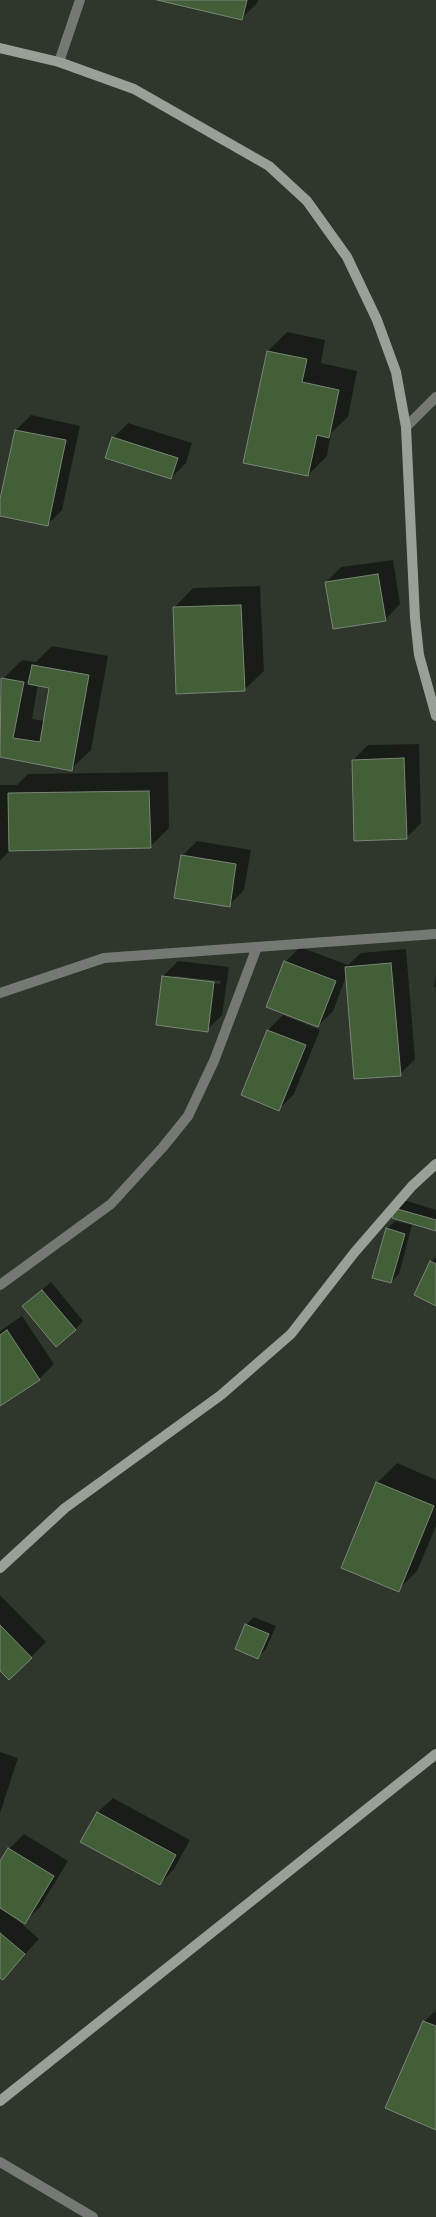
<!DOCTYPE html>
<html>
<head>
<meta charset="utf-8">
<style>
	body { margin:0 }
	canvas { display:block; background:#2f372c }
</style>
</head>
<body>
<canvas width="436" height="2217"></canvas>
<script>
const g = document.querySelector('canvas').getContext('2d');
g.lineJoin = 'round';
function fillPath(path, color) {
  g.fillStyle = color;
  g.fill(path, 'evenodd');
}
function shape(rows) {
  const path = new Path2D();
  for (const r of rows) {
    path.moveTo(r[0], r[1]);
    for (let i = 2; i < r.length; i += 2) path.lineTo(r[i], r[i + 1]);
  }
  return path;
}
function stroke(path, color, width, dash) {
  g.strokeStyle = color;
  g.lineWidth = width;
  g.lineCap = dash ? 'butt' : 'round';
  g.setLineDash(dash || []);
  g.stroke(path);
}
const shadow = shape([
	[162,0,258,0,257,3,242,18],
	[287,332,325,340,321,363,357,371,348,417,331,433,327,456,308,475,268,351],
	[31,415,80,426,62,510,47,525,0,515,0,505,16,430],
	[128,423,192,443,186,463,171,478,113,438],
	[393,560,400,604,385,620,326,582,341,567],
	[260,586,264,671,244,690,174,608,193,588],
	[52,646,108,656,91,750,71,769,0,756,0,693,3,679,22,660,36,662],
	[38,684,51,687,45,721,32,719],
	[419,744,421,823,406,838,353,760,368,745],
	[168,772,169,828,150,847,11,849,0,861,0,785,17,785,28,774],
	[197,841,251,850,244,890,229,905,182,856],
	[300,947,348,965,361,953,406,949,415,1059,400,1074,347,974,333,1011,318,1026,285,962],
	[178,961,229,967,222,1015,207,1030,163,976],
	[174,976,221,981,220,984,174,978],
	[436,973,436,987,434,987],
	[283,1015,320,1030,294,1094,279,1109,242,1094,268,1030],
	[404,1200,436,1210,436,1230,393,1217],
	[395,1221,412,1225,399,1274,391,1282,387,1229],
	[436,1257,436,1304,431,1262],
	[51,1282,83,1321,75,1330,23,1306],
	[22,1316,54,1364,39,1379,0,1405,0,1331],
	[397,1463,436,1480,436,1526,417,1571,398,1590,342,1567,377,1483],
	[0,1595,46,1642,9,1679,0,1670],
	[254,1617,276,1626,266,1649,258,1657,246,1625],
	[0,1752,18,1758,0,1813],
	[113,1798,190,1840,174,1869,160,1884,98,1812],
	[24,1834,68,1861,40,1907,25,1922,14,1917,39,1939,3,1978,0,1976,0,1864,9,1849],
	[436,2010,436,2129,424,2022]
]);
const building = shape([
	[157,0,247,0,242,20,157,0],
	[267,351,307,359,302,382,339,390,329,438,317,435,308,476,243,463,267,351],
	[15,430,66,440,48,526,0,516,0,499,15,430],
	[112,437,178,458,171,479,105,458,112,437],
	[378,574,386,621,333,629,325,582,378,574],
	[241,605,245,691,176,694,173,607,241,605],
	[32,665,89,675,72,771,0,757,1,678,24,682,13,738,40,742,49,688,28,684,32,665],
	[404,758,407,839,354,841,352,760,404,758],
	[149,791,151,848,9,851,8,793,149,791],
	[181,855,236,864,230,907,174,898,181,855],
	[284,961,336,981,318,1027,266,1007,284,961],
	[391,963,401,1076,354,1079,345,967,391,963],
	[162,976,214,982,208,1032,156,1025,162,976],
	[267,1030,306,1045,279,1111,241,1095,267,1030],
	[394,1208,436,1220,436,1231,392,1218,394,1208],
	[386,1228,405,1234,391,1283,372,1278,386,1228],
	[430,1261,436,1264,436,1306,414,1295,430,1261],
	[42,1290,76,1330,56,1347,22,1306,42,1290],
	[7,1330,40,1380,0,1406,0,1335,7,1330],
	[376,1482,434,1506,399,1592,341,1568,376,1482],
	[245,1624,269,1634,258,1659,235,1649,245,1624],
	[0,1625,32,1658,9,1680,0,1671,0,1625],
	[97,1812,176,1855,160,1885,80,1842,97,1812],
	[8,1848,54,1876,25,1924,0,1908,0,1861,8,1848],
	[0,1933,25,1954,3,1980,0,1978,0,1933],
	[423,2021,436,2026,436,2130,385,2108,423,2021]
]);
const street = shape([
	[59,62,80,0],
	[406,427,436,397],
	[0,993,104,958,436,934],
	[0,1285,111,1204,163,1147,188,1116,214,1061,257,947],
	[0,2162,93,2217]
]);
const secondary = shape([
	[0,48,59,62,134,89,269,166,307,201,347,257,377,320,396,372,406,427,415,618,419,655,436,716],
	[0,1568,65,1508,221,1395,291,1334,354,1253,412,1186,436,1164],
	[0,2101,436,1754]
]);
fillPath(shadow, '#0007');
fillPath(building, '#435f38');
stroke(building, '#7a8477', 1);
stroke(street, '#757974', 10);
stroke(secondary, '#99a097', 10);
</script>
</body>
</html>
